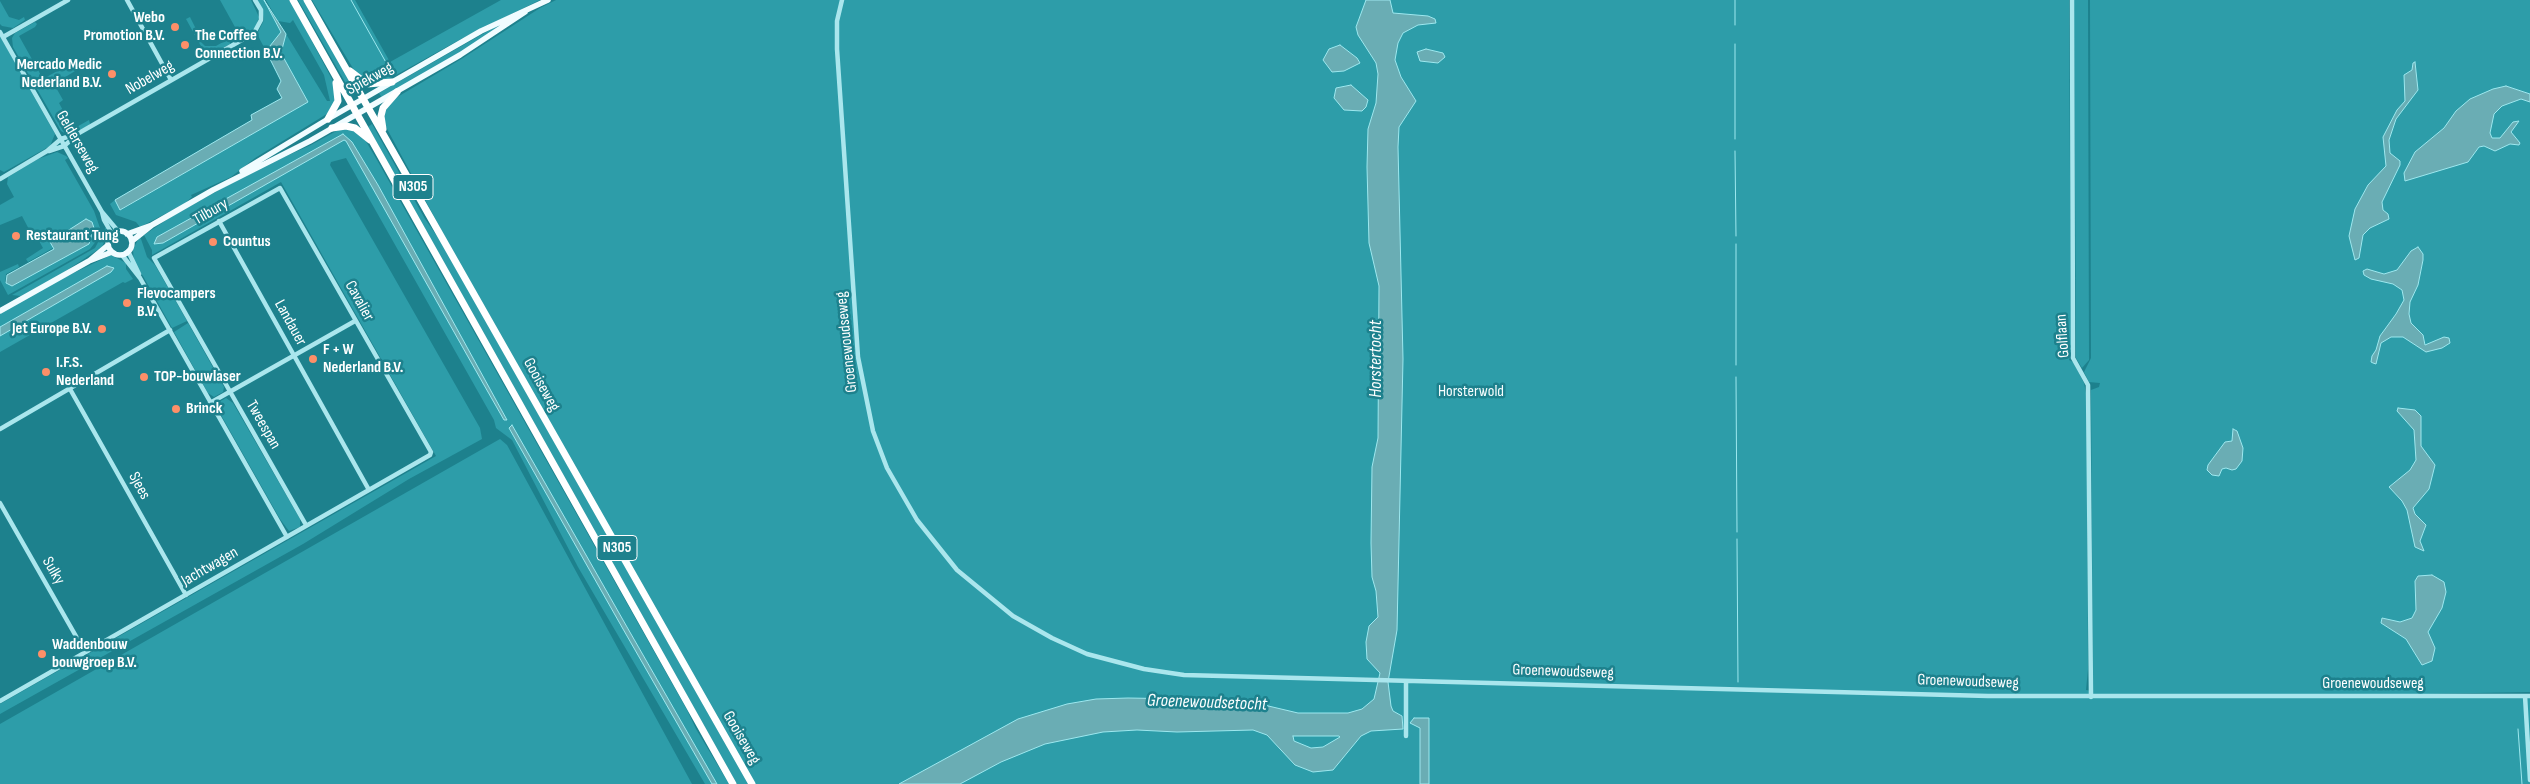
<!DOCTYPE html>
<html>
<head>
<meta charset="utf-8">
<style>
	body { margin:0 }
	canvas { display:block; background:#1d818d }
</style>
</head>
<body>
<canvas width="2530" height="784"></canvas>
<script>
const g = document.querySelector('canvas').getContext('2d');
g.lineJoin = 'round';
function fillPath(path, color) {
  g.fillStyle = color;
  g.fill(path, 'evenodd');
}
function shape(rows) {
  const path = new Path2D();
  for (const r of rows) {
    if (r.length === 3) {
      path.moveTo(r[0] + r[2], r[1]);
      path.arc(r[0], r[1], r[2], 0, 2 * Math.PI);
      continue;
    }
    path.moveTo(r[0], r[1]);
    for (let i = 2; i < r.length; i += 2) path.lineTo(r[i], r[i + 1]);
  }
  return path;
}
function stroke(path, color, width, dash) {
  g.strokeStyle = color;
  g.lineWidth = width;
  g.lineCap = dash ? 'butt' : 'round';
  g.setLineDash(dash || []);
  g.stroke(path);
}
function label(font, color, halo, rows, align = 'center') {
  g.font = font + ' "Sofia Sans Condensed",sans-serif';
  g.lineWidth = 5;
  g.setLineDash([]);
  g.textBaseline = 'middle';
  g.strokeStyle = halo;
  g.fillStyle = color;
  for (const [text, x, y, turn = 0] of rows) {
    g.save();
    g.translate(x, y);
    g.rotate((+turn || 0) * Math.PI / 180);
    g.textAlign = isNaN(turn) ? turn : align;
    if (halo) g.strokeText(text, 0, 0);
    g.fillText(text, 0, 0);
    g.restore();
  }
}
const green = shape([
	[220,0,251,0,259,17,255,29,240,36],
	[257,0,264,0,281,32,266,51,257,34,264,20,262,9],
	[266,0,290,0,335,85,338,96,330,112,255,158,231,177,191,195,192,197,184,204,140,227,136,222,116,215,110,204,115,200,121,210,308,102,281,53,286,34,327,101,330,101,324,75,293,20,290,23,278,21],
	[298,0,304,0,353,86,349,89],
	[312,0,355,0,390,62,501,0,540,0,461,39,387,80,374,84,357,75],
	[556,0,2069,0,2071,352,2069,360,2073,362,2084,383,2087,398,2088,669,2086,690,2093,691,2091,399,2091,390,2099,387,2100,383,2089,382,2084,372,2091,358,2090,0,2530,0,2530,692,2422,694,2530,695,2530,784,755,784,444,235,385,125,384,111,394,99,463,58,540,8],
	[2074,0,2088,0,2089,360,2082,368,2076,358],
	[0,1,9,17,19,20,24,17,25,20,13,28,2,26,0,24],
	[190,17,197,31,199,40,205,46,216,46,230,38,230,44,207,57,186,19],
	[509,19,455,57,382,98,379,93],
	[35,22,37,24,35,27,19,36,43,79,75,61,80,68,54,84,63,100,59,103,73,129,89,120,90,124,86,127,71,134,66,134,61,131,13,47,12,38,15,33],
	[0,36,55,134,50,146,4,172,0,170],
	[372,124,425,219,439,239,748,784,737,784,699,717,368,127],
	[340,129,353,129,364,138,377,160,687,710,696,729,729,784,717,784,512,426,509,428,712,784,705,784,578,567,512,440,496,428,494,420,346,158,331,162,330,165,480,428,482,439,409,479,303,544,0,714,0,704,436,456,281,182,152,255,152,250,144,235,171,217,253,171,311,145],
	[343,134,352,142,378,185,507,420,504,420,480,378,347,141,344,140,163,243,154,244,157,237],
	[57,152,66,156,68,158,65,160,94,211,100,228,97,240,90,249,8,295,0,280,0,272,18,264,19,267,6,274,5,282,13,286,90,242,94,229,86,219,51,242,53,248,28,262,26,259,43,248,38,239,33,237,22,216,0,225,0,205,14,197,7,184,8,177,38,159],
	[106,227,107,235,102,247,61,274,21,296,12,295,95,248],
	[140,236,147,257,155,265,187,321,172,328,143,276,134,265,133,249],
	[111,255,126,263,126,269,133,279,125,283,123,282,0,352,0,336,111,272,113,268,107,266,0,327,0,313,59,280],
	[188,323,224,387,223,392,214,397,208,393,174,332],
	[226,398,233,403,300,519,300,527,289,531,280,519,217,408,217,403],
	[500,439,507,445,692,784,0,784,0,724]
]);
const water = shape([
	[264,0,286,34,281,53,308,102,120,210,115,200,252,120,251,115,282,98,277,89,281,81,266,51,281,32,264,0],
	[1366,0,1390,0,1393,13,1428,16,1435,19,1436,23,1418,25,1403,33,1398,43,1395,60,1401,77,1416,101,1399,127,1398,147,1403,359,1397,630,1388,682,1391,706,1393,711,1402,716,1403,729,1371,731,1361,736,1333,770,1313,772,1295,765,1267,735,1253,730,1177,732,1137,730,1103,732,1045,744,1001,762,960,784,899,784,1018,719,1067,704,1096,699,1128,698,1243,700,1298,713,1348,713,1362,709,1374,699,1380,673,1367,659,1366,642,1369,626,1378,617,1376,591,1372,577,1371,543,1372,467,1378,438,1379,286,1369,243,1367,167,1368,129,1376,103,1378,74,1376,63,1358,35,1356,27,1366,0],
	[1293,736,1339,736,1340,737,1323,747,1311,748,1294,741,1293,736],
	[1340,45,1357,58,1360,63,1344,71,1332,72,1323,60,1329,49,1340,45],
	[1426,49,1443,53,1445,57,1438,63,1420,61,1417,52,1426,49],
	[2415,62,2418,90,2396,119,2389,140,2390,153,2400,161,2400,165,2382,202,2383,210,2388,214,2389,219,2370,228,2363,235,2359,258,2355,260,2349,236,2355,209,2368,185,2386,166,2383,137,2397,110,2405,101,2404,75,2412,70,2413,63,2415,62],
	[1351,85,1368,100,1366,107,1362,111,1344,110,1334,98,1336,88,1351,85],
	[2506,86,2530,94,2530,102,2521,99,2502,106,2494,114,2490,133,2492,138,2500,138,2513,122,2519,121,2511,132,2520,143,2519,145,2510,144,2495,151,2484,146,2479,147,2468,162,2405,181,2404,173,2415,152,2444,128,2456,111,2470,99,2493,89,2506,86],
	[343,134,352,142,378,185,507,420,504,420,480,378,346,141,344,140,163,243,154,244,157,237,343,134],
	[86,219,92,222,94,228,89,244,12,286,6,283,7,275,54,249,50,242,86,219],
	[2418,247,2423,254,2423,260,2418,285,2410,302,2409,314,2411,323,2423,335,2425,345,2444,337,2449,338,2450,343,2442,348,2426,352,2403,337,2391,337,2381,343,2376,364,2373,363,2371,362,2372,356,2376,350,2380,336,2396,314,2404,300,2402,290,2393,284,2371,279,2364,275,2363,271,2367,269,2384,274,2397,270,2411,251,2418,247],
	[107,266,114,268,111,272,0,336,0,327,107,266],
	[2398,408,2415,410,2421,416,2421,446,2435,465,2429,489,2413,508,2415,514,2426,525,2420,541,2424,551,2415,547,2407,510,2402,501,2389,487,2410,470,2416,460,2414,430,2397,411,2398,408],
	[512,425,627,627,717,784,712,784,623,629,509,428,512,425],
	[2233,429,2237,431,2243,448,2242,461,2236,469,2232,470,2226,468,2222,469,2219,476,2212,475,2207,470,2208,465,2225,442,2232,441,2233,429],
	[2432,575,2444,582,2446,592,2442,608,2428,632,2435,648,2432,661,2422,665,2406,639,2381,623,2382,618,2400,622,2412,618,2416,610,2415,581,2418,576,2432,575],
	[1414,718,1429,718,1429,784,1420,784,1420,728,1410,723,1414,718]
]);
const stream = shape([
	[351,0,388,66],
	[1735,0,1735,25],
	[1735,44,1735,139],
	[1735,151,1736,236],
	[1736,244,1736,365],
	[1736,377,1737,532],
	[1737,539,1738,682],
	[2518,729,2522,784]
]);
const minor = shape([
	[127,0,171,80],
	[842,0,837,21,837,49,858,357,873,431,887,468,917,520,957,570,1013,616,1052,638,1087,654,1144,669,1184,675,1988,696,2530,696],
	[2072,0,2073,358,2088,385,2091,697],
	[0,32,102,212,118,231],
	[3,37,68,0],
	[49,151,64,146,78,134],
	[0,179,47,151,61,139,79,133,254,33,261,20,261,10,255,0],
	[102,212,104,220,112,234],
	[219,221,369,490],
	[128,251,139,274],
	[122,255,140,278,287,537],
	[70,389,186,595],
	[210,403,355,321],
	[0,429,170,330],
	[0,503,85,652],
	[1406,681,1406,736],
	[2525,696,2530,780],
	[0,701,430,455,431,452,280,188,154,258,306,525]
]);
const major = shape([
	[242,171,328,119,481,31,548,0],
	[120,243,12],
	[127,234,152,225],
	[132,241,152,225,213,190,310,141,460,55,525,12],
	[89,261,112,252],
	[0,311,89,261,108,245]
]);
const highway = shape([
	[293,0,733,784],
	[307,0,752,784],
	[350,71,367,84,392,82],
	[328,119,338,101,336,83],
	[332,128,346,126,355,128,370,140],
	[383,129,381,116,383,108,397,92]
]);
const markers = [
	[175,27,5,"#fd8f68"],
	[185,45,5,"#fd8f68"],
	[112,74,5,"#fd8f68"],
	[16,236,5,"#fd8f68"],
	[213,242,5,"#fd8f68"],
	[127,303,5,"#fd8f68"],
	[102,329,5,"#fd8f68"],
	[313,359,5,"#fd8f68"],
	[46,372,5,"#fd8f68"],
	[144,377,5,"#fd8f68"],
	[176,409,5,"#fd8f68"],
	[42,654,5,"#fd8f68"]
];
const shields = [
	[413,187,40],
	[617,548,40]
];
const shieldNames = [
	["N305",413,187],
	["N305",617,548]
];
const poiNames = [
	["Webo",165,18,"right"],
	["Promotion B.V.",165,36,"right"],
	["The Coffee",195,36],
	["Connection B.V.",195,54],
	["Mercado Medic",102,65,"right"],
	["Nederland B.V.",102,83,"right"],
	["Restaurant Tung",26,236],
	["Countus",223,242],
	["Flevocampers",137,294],
	["B.V.",137,312],
	["Jet Europe B.V.",92,329,"right"],
	["F + W",323,350],
	["Nederland B.V.",323,368],
	["I.F.S.",56,363],
	["Nederland",56,381],
	["TOP-bouwlaser",154,377],
	["Brinck",186,409],
	["Waddenbouw",52,645],
	["bouwgroep B.V.",52,663]
];
const streetNames = [
	["Nobelweg",150,78,-30],
	["Spiekweg",370,79,-29],
	["Gelderseweg",77,142,60],
	["Tilbury",211,212,-30],
	["Cavalier",359,301,61],
	["Landauer",290,323,61],
	["Golflaan",2063,336,-94],
	["Groenewoudseweg",847,342,-96],
	["Gooiseweg",541,385,61],
	["Tweespan",263,425,60],
	["Sjees",139,486,61],
	["Jachtwagen",210,567,-30],
	["Sulky",53,571,60],
	["Groenewoudseweg",1563,672,2],
	["Groenewoudseweg",1968,682,2],
	["Groenewoudseweg",2373,684],
	["Gooiseweg",741,738,60]
];
const parkNames = [
	["Horsterwold",1471,392]
];
const waterNames = [
	["Horstertocht",1376,359,-90],
	["Groenewoudsetocht",1207,703,2]
];
fillPath(green, '#2d9da9');
fillPath(water, '#6aadb4');
stroke(water, '#9de8ef', 1);
stroke(stream, '#9de8ef', 1);
stroke(minor, '#aae6ed', 4.5);
stroke(major, '#f0fcff', 5.5);
stroke(highway, '#fff', 7);
for (const [x, y, r, color] of markers) {
  const dot = new Path2D();
  dot.arc(x, y, r, 0, 2 * Math.PI);
  g.fillStyle = color;
  g.fill(dot);
  stroke(dot, '#1d818d', 2);
}
for (const [x, y, w] of shields) {
  const box = new Path2D();
  box.roundRect(x - w / 2, y - 12.5, w, 25, 4);
  g.fillStyle = '#1d818d';
  g.fill(box);
  stroke(box, '#fff', 1);
}
label('bold 15px', '#fff', null, shieldNames);
label('bold 16px', '#fff', '#1d818d', poiNames, 'left');
label('16px', '#fff', '#1d818d', streetNames);
label('16px', '#f8fefe', '#1d818d', parkNames);
label('italic 18px', '#fbfefe', '#1d818d', waterNames);
</script>
</body>
</html>
